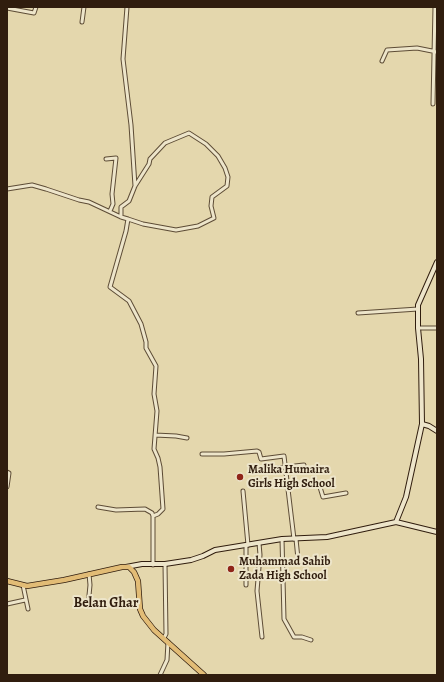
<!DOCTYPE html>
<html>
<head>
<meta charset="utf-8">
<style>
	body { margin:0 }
	#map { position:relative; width:444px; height:682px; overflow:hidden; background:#e4d7ad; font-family:Alegreya,serif }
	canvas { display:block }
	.frame { position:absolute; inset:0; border:8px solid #301d0e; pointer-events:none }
</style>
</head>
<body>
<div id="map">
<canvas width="444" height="682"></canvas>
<div class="frame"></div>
</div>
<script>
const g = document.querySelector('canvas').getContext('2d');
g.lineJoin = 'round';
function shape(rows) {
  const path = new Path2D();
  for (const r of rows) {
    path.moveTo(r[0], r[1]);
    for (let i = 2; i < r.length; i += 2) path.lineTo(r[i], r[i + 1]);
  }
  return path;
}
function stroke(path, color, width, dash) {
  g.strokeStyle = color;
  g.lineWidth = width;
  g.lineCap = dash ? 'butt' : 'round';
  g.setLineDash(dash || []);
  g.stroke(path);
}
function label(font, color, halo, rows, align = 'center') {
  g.font = font + ' Alegreya,serif';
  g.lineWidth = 4;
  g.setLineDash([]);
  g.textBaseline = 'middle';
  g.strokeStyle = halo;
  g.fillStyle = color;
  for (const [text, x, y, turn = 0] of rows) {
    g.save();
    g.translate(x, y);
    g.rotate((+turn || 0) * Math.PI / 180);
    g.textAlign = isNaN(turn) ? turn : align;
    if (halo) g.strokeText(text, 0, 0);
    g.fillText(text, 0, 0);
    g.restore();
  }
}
const street = shape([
	[127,7,123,59,131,125,135,186],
	[7,8,34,13,36,7],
	[82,22,84,7],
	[382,61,387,50,417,48,437,52],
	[433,104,435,7],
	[106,159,116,158,112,194,113,204,110,211],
	[7,189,32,185,46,189,79,200,89,202,121,217,128,219,126,231,110,287,129,301,141,324,146,342,146,348,156,366,154,394,157,411,154,449,158,458,160,467,163,509,158,514,153,516,153,565],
	[121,217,121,207,129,201,135,186,149,164,150,159,165,143,189,133,206,144,218,156,225,168,228,177,227,186,212,197,211,206,214,218,198,226,176,230,143,224,128,219],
	[358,313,418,309],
	[418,328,437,328],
	[155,435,176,436,187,438],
	[202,454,224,454,257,451,259,452,261,459,284,456,294,539],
	[276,468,304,465],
	[7,472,9,473,7,487],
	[288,485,317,482,319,484,323,497,346,493],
	[243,491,248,545],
	[98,507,116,510,145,509,152,513,153,516],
	[282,539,284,619,294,637,302,637,311,640],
	[296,539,298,559],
	[259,543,260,555,257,591,262,637],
	[246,545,246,585],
	[23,585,28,609],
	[7,604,25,600],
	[88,606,90,585,89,574],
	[164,638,166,634,165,564],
	[160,675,167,660,168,642]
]);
const secondary = shape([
	[422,424,429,426,437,431],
	[396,522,406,497,422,424,421,359,418,328,418,305,437,262],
	[126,567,142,564,165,564,191,560,203,556,215,550,282,539,327,537,396,522,437,532]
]);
const primary = shape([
	[7,581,27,586,64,580,122,567,129,567,134,572,138,581,140,609,143,616,154,630,204,675]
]);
const markers = [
	[240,477,4,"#8f2418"],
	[231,569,4,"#8f2418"]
];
const poiNames = [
	["Malika Humaira",248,470],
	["Girls High School",248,484],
	["Muhammad Sahib",239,562],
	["Zada High School",239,576]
];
const quarterNames = [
	["Belan Ghar",106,604]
];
stroke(street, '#5d4c36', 5);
stroke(secondary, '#301d0e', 6);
stroke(primary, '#301d0e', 6);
stroke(street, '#ede5ca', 3);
stroke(secondary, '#ede5ca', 4);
stroke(primary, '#e2bc76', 4.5);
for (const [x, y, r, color] of markers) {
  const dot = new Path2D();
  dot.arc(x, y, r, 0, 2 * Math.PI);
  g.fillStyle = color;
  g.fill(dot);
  stroke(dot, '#ede5ca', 1.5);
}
label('bold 12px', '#301d0e', '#ede5ca', poiNames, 'left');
label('bold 14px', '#301d0e', '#ede5ca', quarterNames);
</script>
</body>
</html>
